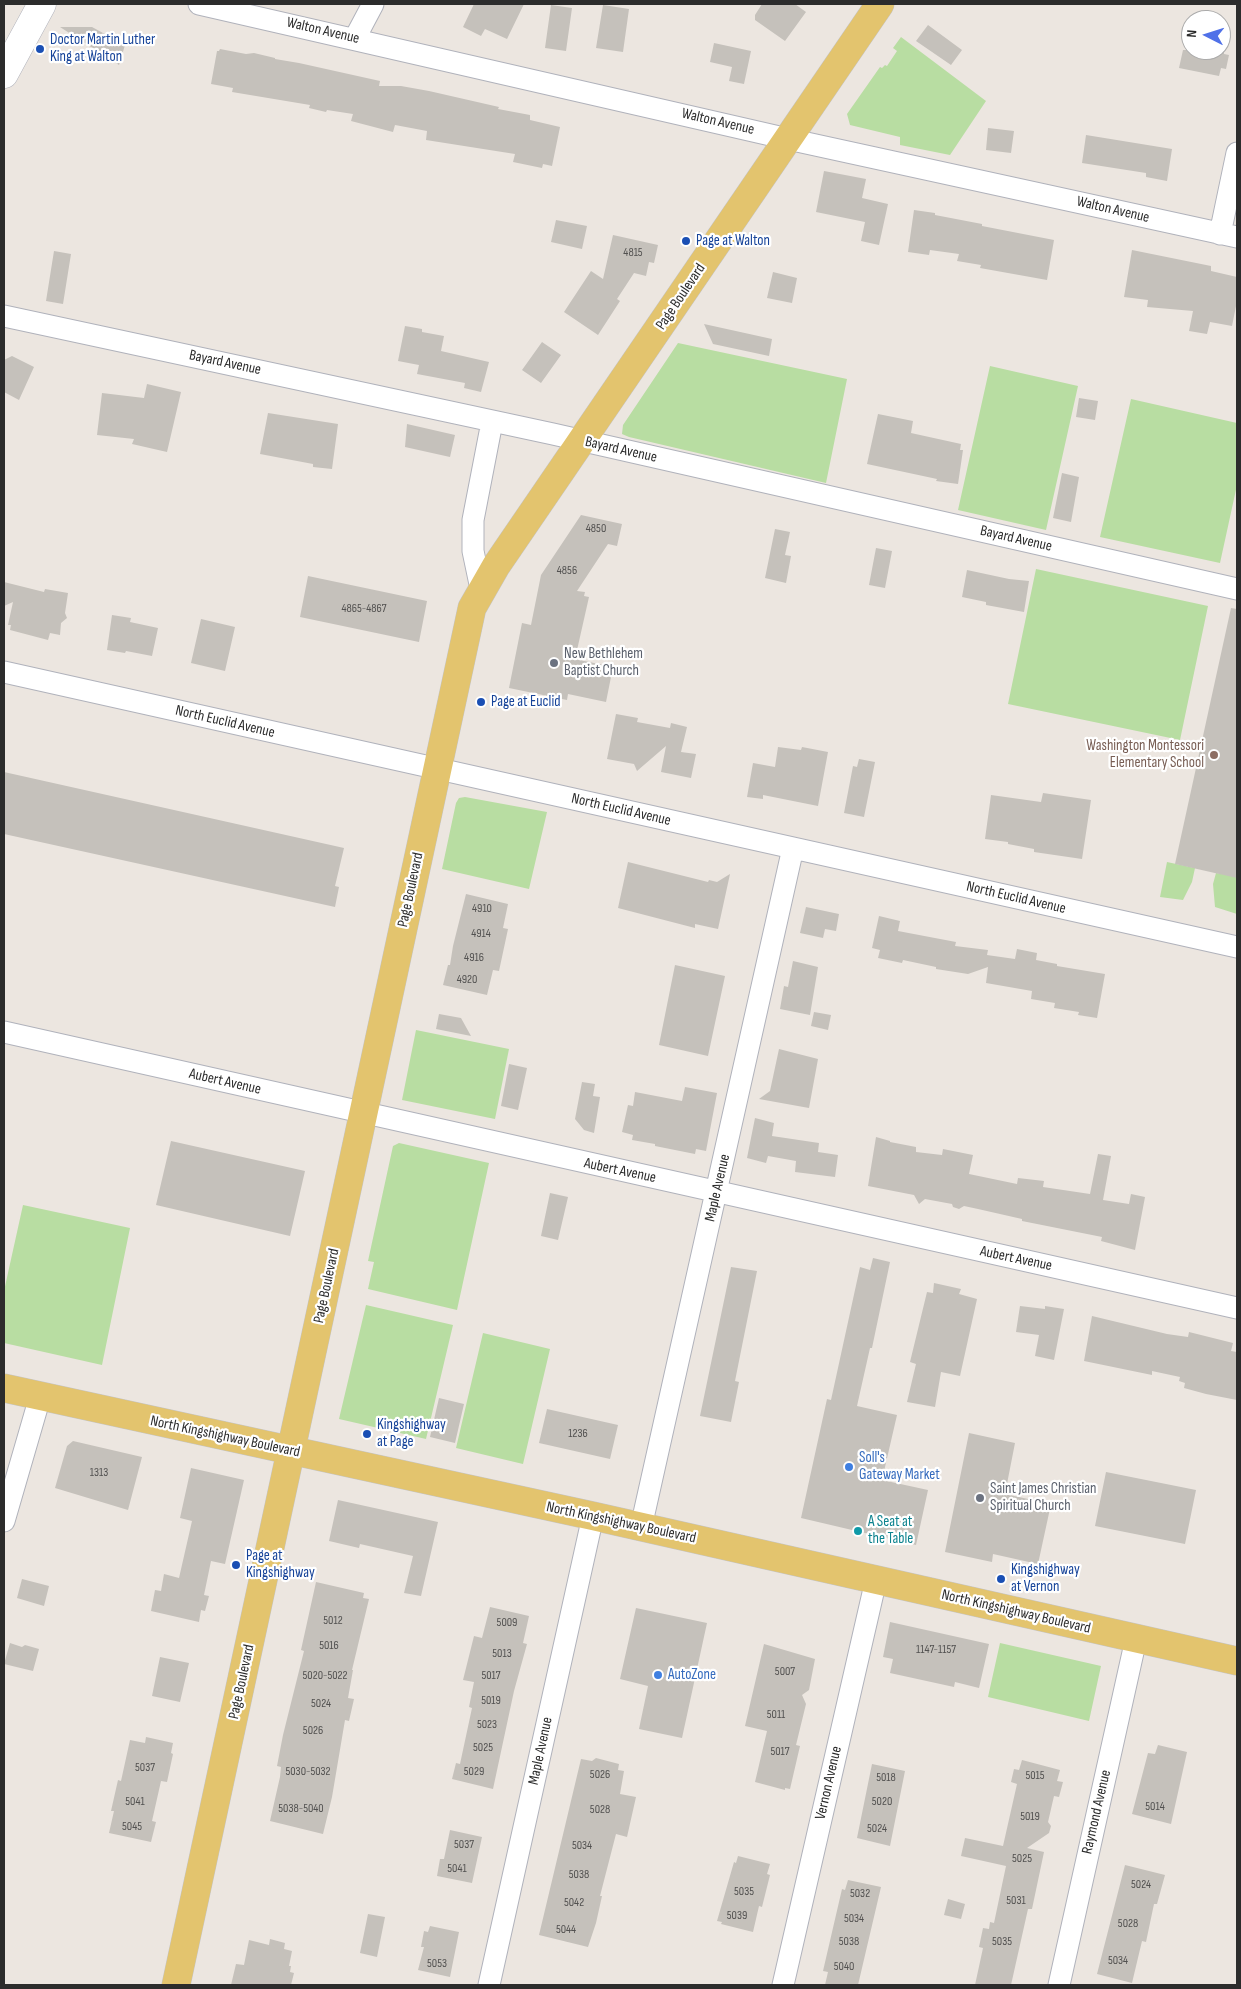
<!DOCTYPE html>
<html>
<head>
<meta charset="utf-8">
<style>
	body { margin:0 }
	#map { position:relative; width:1241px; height:1989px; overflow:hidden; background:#ece6e0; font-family:"Sofia Sans Condensed",sans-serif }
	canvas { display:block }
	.frame { position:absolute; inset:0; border:5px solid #2c2c2c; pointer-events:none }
	.north { position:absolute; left:1181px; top:10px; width:50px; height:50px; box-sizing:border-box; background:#fff; border:1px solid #ababab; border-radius:50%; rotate:275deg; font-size:14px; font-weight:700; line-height:20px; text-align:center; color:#2c2c2c }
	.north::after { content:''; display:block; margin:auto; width:18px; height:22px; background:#5071e8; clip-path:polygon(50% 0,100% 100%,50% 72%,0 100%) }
</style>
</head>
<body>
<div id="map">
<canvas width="1241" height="1989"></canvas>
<div class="frame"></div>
<div class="north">N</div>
</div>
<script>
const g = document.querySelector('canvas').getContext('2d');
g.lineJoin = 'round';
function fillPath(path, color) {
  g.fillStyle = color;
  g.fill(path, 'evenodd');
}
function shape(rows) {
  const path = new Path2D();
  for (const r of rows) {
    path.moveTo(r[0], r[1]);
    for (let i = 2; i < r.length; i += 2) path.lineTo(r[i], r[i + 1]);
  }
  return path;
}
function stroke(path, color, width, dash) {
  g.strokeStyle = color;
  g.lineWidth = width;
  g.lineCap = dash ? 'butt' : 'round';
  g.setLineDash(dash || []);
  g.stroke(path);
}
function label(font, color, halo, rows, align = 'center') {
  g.font = font + ' "Sofia Sans Condensed",sans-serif';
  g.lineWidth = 4.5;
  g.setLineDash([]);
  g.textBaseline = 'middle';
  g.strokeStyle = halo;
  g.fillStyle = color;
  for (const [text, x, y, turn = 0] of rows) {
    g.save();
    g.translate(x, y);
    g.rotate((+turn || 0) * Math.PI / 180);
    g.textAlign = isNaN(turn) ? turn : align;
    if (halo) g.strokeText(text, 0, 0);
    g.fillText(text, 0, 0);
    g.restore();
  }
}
const green = shape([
	[901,37,986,101,950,155,900,145,900,137,850,125,847,114,880,67,882,68,885,65,887,66,897,51,893,48],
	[678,343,847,379,826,483,629,437,622,434,623,425],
	[990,366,1078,386,1046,530,958,510],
	[1131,399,1237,423,1237,485,1220,563,1100,537],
	[1036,569,1208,606,1180,740,1008,704],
	[465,797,547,812,529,889,442,869,456,803,459,798],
	[1167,862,1195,868,1192,882,1183,900,1160,897],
	[1216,873,1237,876,1237,914,1215,907,1213,884],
	[416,1030,509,1049,495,1119,402,1100],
	[399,1143,489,1163,457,1310,368,1289,374,1262,368,1261,393,1146],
	[23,1205,130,1228,102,1365,4,1343,4,1291],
	[366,1305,453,1325,426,1439,339,1419],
	[483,1333,550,1349,523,1464,456,1448],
	[1000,1643,1101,1666,1089,1721,988,1697]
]);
const building = shape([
	[474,4,524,4,507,39,485,29,481,36,463,27],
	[762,4,795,4,806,12,785,41,755,20,755,15],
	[551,5,572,8,566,51,545,48],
	[603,5,629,9,623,52,596,48],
	[928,25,962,50,951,65,916,41],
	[60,27,92,27,125,45,119,65],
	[714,43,751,51,744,84,729,81,732,67,710,62],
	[220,49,246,54,254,53,275,58,275,59,299,63,380,81,379,86,401,86,429,91,499,107,498,109,530,115,530,120,560,127,552,166,543,164,542,168,513,162,515,154,426,140,427,131,395,125,393,132,351,121,353,114,327,110,326,112,309,108,310,105,232,92,233,88,211,84,217,51,219,51],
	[1183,50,1224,50,1224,54,1229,55,1226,69,1221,68,1219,76,1179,68],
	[988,128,1014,131,1011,153,986,150],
	[1086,135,1172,149,1167,181,1146,177,1146,173,1082,163],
	[824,171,866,179,862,198,888,204,879,245,861,241,865,222,816,212],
	[914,210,935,213,935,215,982,224,982,226,1054,240,1047,280,980,268,981,265,957,261,959,254,930,250,929,255,908,252],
	[556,220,587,226,582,249,551,242],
	[613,235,658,245,654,263,649,262,646,276,634,273,617,299,620,301,598,335,564,312,591,271,603,279],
	[1132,250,1211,266,1211,271,1237,277,1237,301,1232,326,1210,322,1207,334,1189,331,1193,311,1147,307,1148,300,1124,297],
	[54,251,71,254,63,304,46,301],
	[773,272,797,278,792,303,767,298],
	[704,324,772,339,769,356,713,344],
	[405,326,422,329,422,332,444,336,441,351,489,362,481,392,464,388,465,383,417,374,419,365,398,361],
	[542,342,561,355,541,383,522,370],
	[12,356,34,367,19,400,4,392,4,360],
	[147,384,181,392,167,452,132,444,134,439,97,435,102,393,144,398],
	[1079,398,1098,401,1095,420,1076,417],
	[268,413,338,424,332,469,313,467,313,464,260,454],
	[878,414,913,421,911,433,961,444,960,450,963,450,958,484,936,481,937,479,867,464],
	[407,424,455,435,450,457,405,447],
	[1062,473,1079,477,1071,522,1053,518],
	[581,515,622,524,617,546,608,544,577,591,585,592,584,596,589,597,575,659,613,667,606,702,568,694,567,700,509,688,522,623,531,625,541,575],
	[775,529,790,532,785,555,791,556,786,583,765,578],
	[876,548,892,551,885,588,869,585],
	[967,570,1009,579,1029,581,1024,612,986,605,986,602,962,597],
	[308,576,427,601,419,642,300,617],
	[4,582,44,592,45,589,68,593,65,613,67,618,61,623,60,635,50,633,48,640,10,630,11,625,8,625,13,602,4,606],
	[1231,608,1237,609,1237,878,1175,864],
	[112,615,131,618,130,622,158,628,152,656,126,651,125,653,107,650],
	[201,619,235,627,225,671,191,663],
	[616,714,638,718,637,722,670,728,671,723,687,727,681,752,696,754,691,778,661,772,666,746,637,771,634,764,607,759],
	[778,747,801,750,802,747,828,752,818,806,763,795,763,799,747,797,753,763,775,767],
	[859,759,875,762,864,817,844,813,853,766,857,767],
	[4,772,344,848,335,886,339,887,335,907,4,834],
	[1043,793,1091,800,1082,859,1034,852,1034,849,1008,844,1008,842,985,839,991,795,1041,802],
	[628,862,708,882,709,880,717,882,730,874,718,929,695,924,695,928,618,908],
	[466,894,508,904,503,928,508,929,499,971,493,970,487,995,443,985,448,965,450,965,453,946],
	[806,907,839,914,836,931,825,929,823,938,800,933],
	[879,916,900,921,898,931,956,942,955,946,988,950,987,955,1015,959,1017,949,1037,953,1036,960,1057,964,1057,966,1105,974,1097,1018,1078,1015,1079,1012,1054,1008,1055,1003,1031,999,1032,991,986,983,988,967,968,974,936,969,936,967,903,960,902,963,878,958,880,950,872,948],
	[793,961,818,967,810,1015,780,1009,784,986,788,987],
	[675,965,725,976,708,1056,659,1045],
	[814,1012,831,1015,828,1030,811,1026],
	[439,1014,461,1018,471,1036,436,1029],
	[779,1049,818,1059,809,1108,759,1099,770,1091],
	[509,1064,527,1068,518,1110,501,1106],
	[582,1082,595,1084,593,1096,600,1097,594,1133,584,1130,575,1119],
	[685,1087,717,1093,706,1151,696,1149,695,1154,655,1146,655,1144,632,1140,633,1135,622,1132,628,1105,633,1106,635,1092,682,1101],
	[755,1118,774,1123,772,1136,819,1143,818,1152,838,1155,835,1177,795,1172,796,1161,768,1156,766,1163,747,1158],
	[876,1137,890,1141,890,1142,916,1147,916,1152,942,1155,943,1149,973,1155,969,1174,1017,1184,1018,1178,1044,1181,1043,1187,1090,1194,1098,1154,1111,1156,1103,1200,1129,1204,1131,1194,1145,1197,1135,1250,1101,1241,1102,1237,1022,1221,1022,1219,978,1209,964,1206,959,1209,953,1207,952,1204,925,1199,919,1204,914,1195,868,1186],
	[171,1141,305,1171,290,1236,156,1205],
	[550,1193,568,1197,558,1240,541,1236],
	[873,1258,890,1262,872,1348,870,1348,857,1406,897,1415,882,1480,928,1490,916,1545,801,1518,827,1399,831,1400,860,1267,870,1270],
	[731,1267,757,1271,735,1381,739,1382,731,1422,700,1416],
	[934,1283,961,1289,959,1294,977,1299,960,1376,941,1372,935,1407,907,1402,916,1364,910,1362,927,1292,933,1293],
	[1020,1306,1045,1309,1045,1306,1064,1309,1054,1360,1035,1356,1039,1335,1016,1332],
	[1092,1316,1167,1334,1188,1337,1189,1332,1233,1343,1231,1351,1237,1352,1237,1400,1206,1394,1184,1388,1185,1383,1179,1381,1180,1377,1152,1371,1152,1375,1084,1361],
	[439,1398,464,1404,455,1443,430,1437],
	[547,1409,618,1425,610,1459,539,1443],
	[969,1433,1015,1443,1005,1494,1051,1504,1038,1564,993,1554,992,1562,945,1552],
	[73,1441,142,1457,128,1510,55,1488,67,1446],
	[191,1468,244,1480,225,1564,211,1561,204,1595,209,1596,205,1611,201,1610,199,1622,151,1611,155,1590,161,1591,164,1574,179,1578,192,1521,180,1518],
	[1106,1472,1196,1490,1185,1544,1095,1526],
	[338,1500,438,1522,421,1596,404,1593,413,1556,360,1544,359,1548,329,1541],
	[22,1579,49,1586,44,1606,17,1598],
	[316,1582,364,1593,363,1598,369,1599,352,1670,353,1670,348,1698,354,1699,349,1721,345,1720,332,1797,323,1834,270,1821,280,1777,281,1767,277,1766,283,1735,304,1651,301,1650],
	[490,1607,529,1616,523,1643,527,1644,514,1691,493,1789,452,1779,456,1763,460,1764,472,1708,469,1707,474,1682,463,1680,474,1636,482,1638],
	[636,1608,707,1623,682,1738,639,1729,648,1686,620,1679],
	[890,1622,989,1644,979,1688,955,1682,954,1687,890,1673,893,1659,883,1657],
	[10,1643,22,1647,25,1645,39,1649,33,1671,4,1664],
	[764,1644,815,1659,809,1690,802,1695,806,1704,796,1745,800,1746,790,1789,785,1788,785,1790,755,1782,767,1731,745,1726],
	[160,1657,189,1663,180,1702,152,1696],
	[146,1737,173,1743,171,1753,173,1754,167,1782,161,1781,152,1821,156,1822,151,1842,109,1833,114,1811,111,1811,118,1780,121,1781,130,1740,145,1743],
	[1158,1745,1187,1752,1171,1824,1132,1814,1148,1753,1155,1754],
	[596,1758,619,1764,618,1770,624,1771,620,1794,636,1797,627,1837,616,1834,600,1896,602,1896,596,1923,588,1947,539,1935,581,1759,592,1761],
	[1022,1760,1060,1770,1057,1781,1063,1782,1059,1797,1054,1796,1048,1822,1051,1826,1049,1833,1027,1848,1044,1852,1032,1909,1028,1909,1011,1985,975,1985,983,1948,979,1947,983,1928,989,1929,990,1922,994,1923,1006,1866,961,1856,965,1838,1003,1846,1017,1784,1011,1782,1014,1769,1019,1770],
	[872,1764,905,1771,890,1846,857,1838],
	[450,1830,482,1837,472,1883,437,1876,440,1859,444,1859],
	[738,1856,770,1864,767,1874,770,1875,762,1907,759,1906,753,1932,721,1924,722,1922,717,1921,734,1862,736,1863],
	[1125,1865,1165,1875,1157,1904,1154,1904,1146,1942,1142,1941,1132,1983,1097,1974],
	[848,1880,881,1887,858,1985,825,1985,828,1972,823,1971,842,1889,845,1890],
	[948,1899,965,1904,961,1919,944,1915],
	[368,1914,385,1917,377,1957,360,1953],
	[430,1926,459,1932,450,1977,418,1970,424,1947,421,1947,424,1931,428,1932],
	[270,1939,285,1943,284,1949,292,1951,289,1966,291,1966,290,1972,294,1973,291,1985,231,1985,236,1964,244,1965,249,1940,269,1945]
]);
const minor = shape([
	[199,4,788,139,1237,237],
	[355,38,373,4],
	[1220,234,1237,153],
	[4,316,553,434,1237,589],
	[481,589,473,551,473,520,492,422],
	[4,672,1237,947],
	[4,1032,1237,1308],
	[4,1521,40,1397],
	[641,1527,793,848],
	[489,1985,593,1516],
	[783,1985,876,1580],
	[1059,1985,1136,1639]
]);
const secondary = shape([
	[4,74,42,4]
]);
const primary = shape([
	[4,1388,593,1516,1237,1661],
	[176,1985,472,608,496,566,880,4]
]);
const markers = [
	[40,49,5,"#1a4fb4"],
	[686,241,5,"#1a4fb4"],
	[554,663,5,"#6b7280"],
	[481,702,5,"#1a4fb4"],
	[1214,755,5,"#8d6e63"],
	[367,1434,5,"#1a4fb4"],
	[849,1467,5,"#3f7fe0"],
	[980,1498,5,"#6b7280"],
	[858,1531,5,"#0f9aa8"],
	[236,1565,5,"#1a4fb4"],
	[1001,1579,5,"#1a4fb4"],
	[658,1675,5,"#3f7fe0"]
];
const numberNames = [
	["4815",633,253],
	["4850",596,529],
	["4856",567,571],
	["4865-4867",364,609],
	["4910",482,909],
	["4914",481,934],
	["4916",474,958],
	["4920",467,980],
	["1236",578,1434],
	["1313",99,1473],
	["5012",333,1621],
	["5009",507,1623],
	["5016",329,1646],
	["1147-1157",936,1650],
	["5013",502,1654],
	["5007",785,1672],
	["5020-5022",325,1676],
	["5017",491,1676],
	["5019",491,1701],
	["5024",321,1704],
	["5011",776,1715],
	["5023",487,1725],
	["5026",313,1731],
	["5025",483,1748],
	["5017",780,1752],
	["5037",145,1768],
	["5030-5032",308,1772],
	["5029",474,1772],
	["5026",600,1775],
	["5015",1035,1776],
	["5018",886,1778],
	["5041",135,1802],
	["5020",882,1802],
	["5014",1155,1807],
	["5038-5040",301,1809],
	["5028",600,1810],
	["5019",1030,1817],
	["5045",132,1827],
	["5024",877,1829],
	["5037",464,1845],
	["5034",582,1846],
	["5025",1022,1859],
	["5041",457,1869],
	["5038",579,1875],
	["5024",1141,1885],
	["5035",744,1892],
	["5032",860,1894],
	["5031",1016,1901],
	["5042",574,1903],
	["5039",737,1916],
	["5034",854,1919],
	["5028",1128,1924],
	["5044",566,1930],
	["5038",849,1942],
	["5035",1002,1942],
	["5034",1118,1961],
	["5053",437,1964],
	["5040",844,1967]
];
const streetNames = [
	["Walton Avenue",323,31,13],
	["Walton Avenue",718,122,13],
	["Walton Avenue",1113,210,13],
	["Page Boulevard",681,297,-56],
	["Bayard Avenue",225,363,12],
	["Bayard Avenue",621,450,13],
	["Bayard Avenue",1016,539,13],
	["North Euclid Avenue",225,722,13],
	["North Euclid Avenue",621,810,13],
	["Page Boulevard",411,890,-78],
	["North Euclid Avenue",1016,898,13],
	["Aubert Avenue",225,1082,13],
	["Aubert Avenue",620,1171,12],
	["Maple Avenue",718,1188,-77],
	["Aubert Avenue",1016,1259,12],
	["Page Boulevard",327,1286,-78],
	["North Kingshighway Boulevard",225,1437,12],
	["North Kingshighway Boulevard",621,1523,12],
	["North Kingshighway Boulevard",1016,1612,13],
	["Page Boulevard",242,1682,-78],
	["Maple Avenue",541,1751,-78],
	["Vernon Avenue",829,1783,-77],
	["Raymond Avenue",1097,1812,-77]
];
const transitNames = [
	["Doctor Martin Luther",50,40],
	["King at Walton",50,57],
	["Page at Walton",696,241],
	["Page at Euclid",491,702],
	["Kingshighway",377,1425],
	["at Page",377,1442],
	["Page at",246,1556],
	["Kingshighway",246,1573],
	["Kingshighway",1011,1570],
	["at Vernon",1011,1587]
];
const worshipNames = [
	["New Bethlehem",564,654],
	["Baptist Church",564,671],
	["Saint James Christian",990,1489],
	["Spiritual Church",990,1506]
];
const educationNames = [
	["Washington Montessori",1204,746],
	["Elementary School",1204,763]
];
const shopNames = [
	["Soll's",859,1458],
	["Gateway Market",859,1475],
	["AutoZone",668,1675]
];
const cultureNames = [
	["A Seat at",868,1522],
	["the Table",868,1539]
];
fillPath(green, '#b8dda2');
fillPath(building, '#c5c1bb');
stroke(minor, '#b0b2bb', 23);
stroke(secondary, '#b0b2bb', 29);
stroke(primary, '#c4c4c4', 29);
stroke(minor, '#fff', 21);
stroke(secondary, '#fff', 28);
stroke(primary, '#e3c46e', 28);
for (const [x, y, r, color] of markers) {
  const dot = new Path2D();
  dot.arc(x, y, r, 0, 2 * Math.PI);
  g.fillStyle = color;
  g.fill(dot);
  stroke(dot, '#fff', 2);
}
label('12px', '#525150', null, numberNames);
label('15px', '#2c2c2c', '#fff', streetNames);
label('15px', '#164399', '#fff', transitNames, 'left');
label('15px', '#5b616d', '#fff', worshipNames, 'left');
label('15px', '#785e54', '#fff', educationNames, 'right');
label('15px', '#366cbe', '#fff', shopNames, 'left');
label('15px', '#0d838f', '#fff', cultureNames, 'left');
</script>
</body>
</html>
